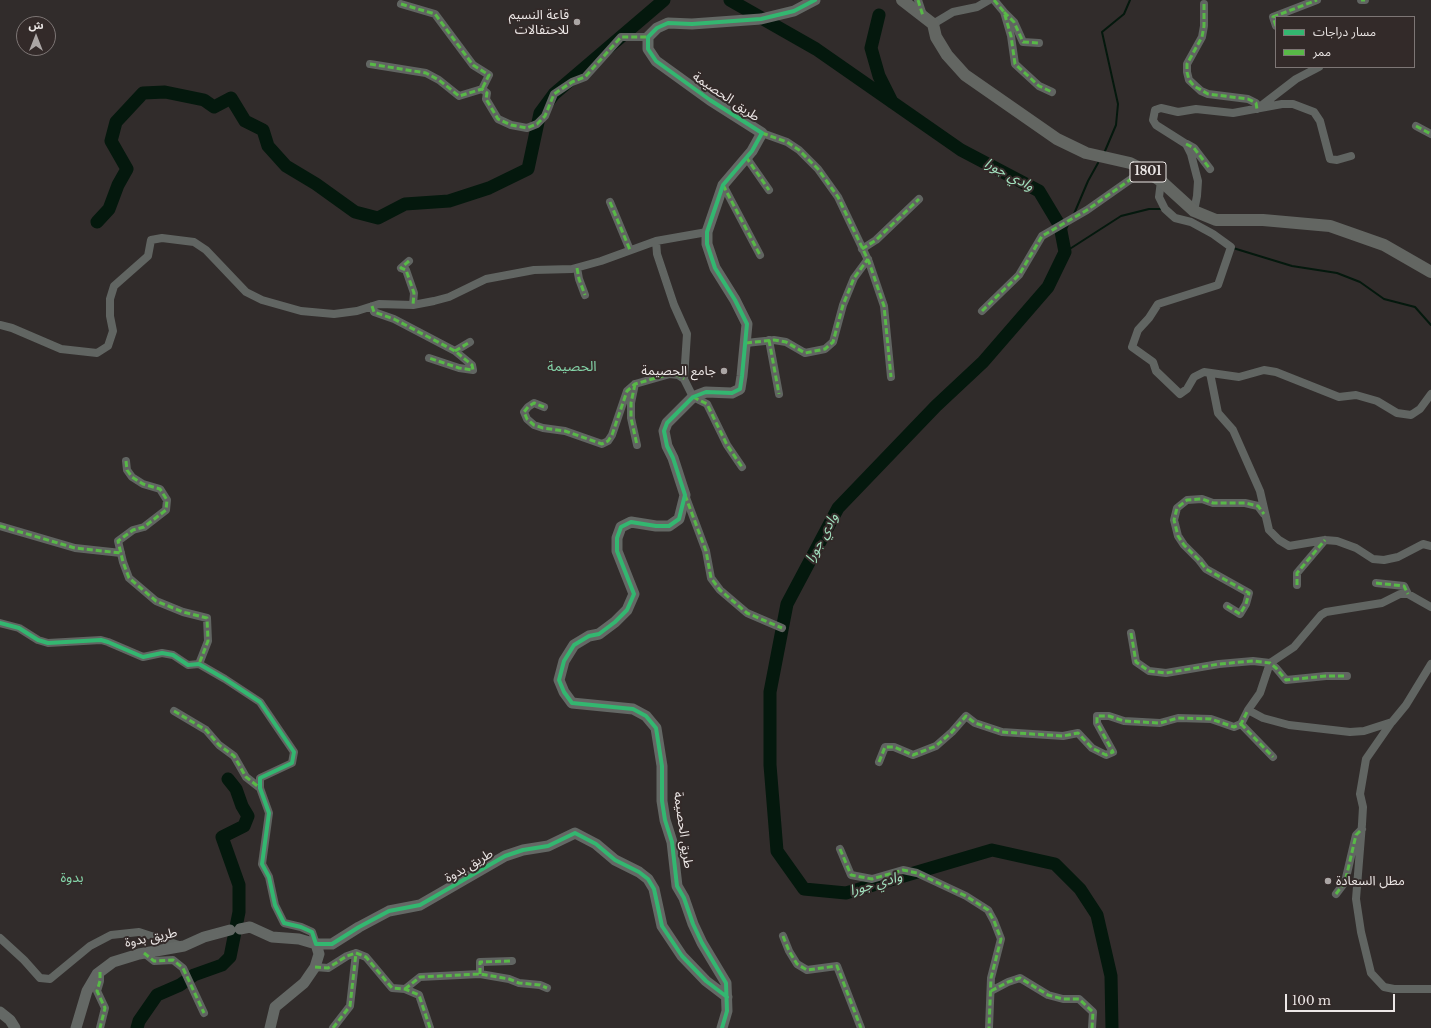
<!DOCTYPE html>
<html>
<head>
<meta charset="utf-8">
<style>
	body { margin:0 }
	#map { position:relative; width:1431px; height:1028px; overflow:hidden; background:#312c2b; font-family:"Libre Baskerville","Noto Sans Arabic",serif }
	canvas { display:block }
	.legend { position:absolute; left:1275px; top:16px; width:140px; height:52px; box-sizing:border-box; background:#332a29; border:1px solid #7d7675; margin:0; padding:5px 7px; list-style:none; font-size:12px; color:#ece7e6 }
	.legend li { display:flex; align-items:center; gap:8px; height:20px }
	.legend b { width:20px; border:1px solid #7d7675 }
	.north { position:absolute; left:16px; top:16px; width:40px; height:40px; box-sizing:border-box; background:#332a29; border:1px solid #7d7675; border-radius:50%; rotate:0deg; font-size:11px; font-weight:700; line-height:16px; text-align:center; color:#ece7e6 }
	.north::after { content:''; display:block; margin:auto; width:14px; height:18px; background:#aba6a5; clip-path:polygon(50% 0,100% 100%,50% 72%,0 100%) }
	.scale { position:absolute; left:1285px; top:994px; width:110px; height:18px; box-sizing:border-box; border:2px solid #ece7e6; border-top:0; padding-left:5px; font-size:12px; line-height:14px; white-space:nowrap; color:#ece7e6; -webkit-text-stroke:3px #332a29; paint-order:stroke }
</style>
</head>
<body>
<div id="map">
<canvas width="1431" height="1028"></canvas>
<ul class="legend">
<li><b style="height:5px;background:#33b770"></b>مسار دراجات</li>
<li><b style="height:5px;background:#58b947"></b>ممر</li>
</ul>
<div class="north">ش</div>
<div class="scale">100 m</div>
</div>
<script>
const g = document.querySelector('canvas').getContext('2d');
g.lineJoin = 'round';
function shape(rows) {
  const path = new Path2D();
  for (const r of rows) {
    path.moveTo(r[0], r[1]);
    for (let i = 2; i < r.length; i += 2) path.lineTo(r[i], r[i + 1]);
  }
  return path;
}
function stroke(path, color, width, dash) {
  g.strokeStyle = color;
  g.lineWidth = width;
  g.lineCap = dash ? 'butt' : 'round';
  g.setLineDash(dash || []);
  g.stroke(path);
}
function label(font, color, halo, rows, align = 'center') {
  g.font = font + ' "Libre Baskerville","Noto Sans Arabic",serif';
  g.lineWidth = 4;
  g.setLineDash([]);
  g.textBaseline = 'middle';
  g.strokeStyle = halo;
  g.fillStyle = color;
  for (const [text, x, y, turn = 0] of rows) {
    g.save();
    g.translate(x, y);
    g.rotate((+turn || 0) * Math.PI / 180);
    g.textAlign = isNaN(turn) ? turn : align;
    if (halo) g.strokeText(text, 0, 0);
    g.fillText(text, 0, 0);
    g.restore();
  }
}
const stream = shape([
	[1105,151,1116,125,1118,104,1102,32,1124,14,1130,0],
	[1074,214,1088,181,1098,163],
	[1062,237,1069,223],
	[1233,248,1292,266,1337,273,1360,282,1384,299,1415,307,1431,325],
	[1065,252,1121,216,1149,209,1162,209]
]);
const river = shape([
	[730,0,816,49,961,150,1039,191,1060,226,1065,252,1048,287,983,362,936,406,838,508,787,604,770,692,770,765,777,851,804,889,846,893,992,850,1055,864,1080,889,1097,915,1111,976,1112,1028],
	[879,15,871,48,879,76,892,102],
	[97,222,109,209,118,185,127,169,111,141,116,122,143,93,165,92,204,100,214,107,231,98,245,121,263,130,268,146,286,166,316,184,355,212,378,218,405,204,449,201,489,188,528,169,540,113,554,94,664,0],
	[137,1028,139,1021,157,995,180,985,194,975,222,965,230,957,239,912,239,885,222,837,244,826,248,816,242,806,236,789,228,779]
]);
const street = shape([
	[918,0,923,15],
	[994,0,1004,12,1011,36,1015,64,1039,86,1052,92],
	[1361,0,1365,0],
	[401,4,435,14,473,65,489,75,482,89],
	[1204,4,1204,26,1202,37,1187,64,1187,72,1189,80,1201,91,1208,94,1248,99,1256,103,1257,109,1296,79,1319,67],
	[1005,13,1014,22,1023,42,1039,43],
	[933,24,953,12,977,7,989,0],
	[1276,26,1273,17,1317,0],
	[370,64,426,73,439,80,459,96,482,89,487,93,486,99,498,119,511,125,527,128,537,124,545,116,554,94,572,82,585,77,621,37,648,37],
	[1416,126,1431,134],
	[762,133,787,142,799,150,818,169,838,197,869,262,884,306,891,377],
	[1187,144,1194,148,1210,169],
	[746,157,769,190],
	[1161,181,1159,197,1165,209,1175,218,1191,222,1213,234,1231,247,1218,285,1158,304,1149,318,1138,330,1132,347,1153,362,1156,371,1180,394,1187,389,1194,377,1204,372,1239,377,1264,370,1276,372,1339,397,1356,395,1377,401,1397,413,1411,415,1420,409,1431,394],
	[723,185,760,255],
	[610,202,630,250],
	[1194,211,1197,196,1198,181,1191,154,1186,144,1156,125,1153,120,1155,110,1161,108,1178,112,1196,109,1233,113,1282,104,1293,104,1314,112,1320,121,1330,159,1337,160,1351,156],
	[707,232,656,241,657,254,674,305,687,334,684,379,693,397,707,404,727,445,742,467],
	[862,249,876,240,919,199],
	[409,261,401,268,406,270,414,293,413,305],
	[577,268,579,279,585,295],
	[372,306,374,312,394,319,455,351,472,365,473,370,459,368,429,358],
	[982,311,1019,275,1042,236,1087,210,1144,170],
	[0,325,12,328,61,349,97,353,108,346,113,331,110,316,110,299,114,286,148,256,151,240,162,238,194,242,206,250,246,292,262,300,301,311,334,314,357,311,379,304,413,305,434,301,449,297,486,279,534,270,572,269,601,261,656,241],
	[769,340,779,394],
	[746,343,774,340,786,342,805,353,825,349,833,342,843,305,854,278,868,259],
	[455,351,470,342],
	[1210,373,1218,413,1233,430,1260,491,1269,530,1279,540,1289,546,1325,540,1337,541,1356,548,1373,559,1384,560,1398,557,1423,544,1431,546],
	[635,384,631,403,631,418,637,445],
	[544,407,534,403,528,407,524,412,527,419,534,425,543,428,565,431,602,444,608,441,612,435,627,391,635,384,670,374,678,375,684,379],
	[126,461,127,470,132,477,143,484,160,489,167,500,166,510,144,527,133,530,118,541,123,562,129,578,156,601,183,612,207,618,208,641,199,664],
	[685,495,706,551,711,578,720,590,747,613,782,628],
	[0,526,75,548,121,553],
	[1376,583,1404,586,1408,594],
	[1297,585,1297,573,1325,540],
	[1227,606,1240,614,1246,604,1249,593,1206,569,1199,560,1184,545,1178,536,1174,520,1177,508,1187,500,1202,499,1213,503,1245,503,1258,506,1264,514],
	[1431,607,1408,594,1400,594,1382,603,1326,612,1321,615,1294,647,1270,663,1260,693,1248,710,1263,718,1289,725,1350,732,1364,731,1392,722,1406,705,1431,664],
	[0,623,19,628,38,640,48,643,101,640,108,642,143,657,162,653,173,655,188,665,199,664,225,679,260,702,294,752,292,763,260,778,260,788,269,813,262,864,269,877,275,905,284,923,301,927,312,932,316,944],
	[1131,633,1136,662,1149,671,1166,673,1219,664,1253,661,1270,663,1276,668,1286,680,1326,676,1347,676],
	[174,711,206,730,219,745,234,756,246,777,260,788],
	[1391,723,1366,759,1360,794,1363,807,1362,824,1356,899,1361,932,1371,973,1384,987,1394,989,1431,989],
	[1241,724,1273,757],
	[879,762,885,747,894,747,913,755,936,746,952,732,966,716,975,723,1002,732,1063,736,1078,733,1092,748,1106,755,1113,752,1097,723,1097,716,1109,716,1124,721,1160,723,1178,718,1211,719,1234,727,1241,724,1248,710],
	[840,849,851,875,872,879,903,870,917,873,966,896,988,910,994,921,1001,939,991,978,989,1028],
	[1336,894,1345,882,1356,835,1362,829],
	[783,936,789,951,797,964,807,970,837,966,861,1028],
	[0,938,24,960,40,978,50,979,90,946,111,935,139,932,182,946],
	[144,953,154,961,173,960,183,968,204,1013],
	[315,967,328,968,347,956,356,953,366,957,392,988,405,989,419,995,430,1028],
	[100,972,100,981,97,991,105,1008,100,1028],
	[480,974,480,962,512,961],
	[405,989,420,977,480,974,509,979,519,983,540,985,547,988],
	[991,991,1008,982,1020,978,1048,995,1063,999,1079,999,1093,1012,1092,1028],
	[333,1028,350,1006,356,953]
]);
const secondary = shape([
	[240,929,250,927,272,937,299,939,316,944,319,954,315,967,304,983,275,1007,270,1028],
	[316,944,332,944,359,927,389,911,420,905,505,856,523,850,548,846,575,833,596,844,615,860,639,872,648,879,654,889,662,926,682,956,706,981,727,997],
	[0,1012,10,1020,15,1028],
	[76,1028,87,991,97,974,113,962,139,954,184,946,204,937,230,930],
	[722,1028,727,1011,726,983,702,943,693,924,684,898,677,886,672,842,665,820,662,801,662,766,656,728,646,716,633,709,572,703,564,692,559,680,564,661,574,645,589,636,599,634,615,622,627,610,634,594,617,551,617,538,621,527,631,522,656,526,669,526,679,519,685,495,673,458,667,446,664,431,667,423,693,397,706,392,732,393,740,389,742,376,747,324,735,300,715,268,707,244,707,232,723,185,752,151,762,133,710,100,656,61,648,49,648,37,657,28,668,23,692,24,761,19,794,11,815,0]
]);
const primary = shape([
	[902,0,933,24,936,37,947,55,965,75,1057,139,1086,153,1130,163,1144,170,1161,181,1194,211,1216,220,1263,220,1330,226,1384,245,1431,272]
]);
const quiet = shape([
	[918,0,923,16],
	[994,0,1004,12,1011,36,1015,64,1039,86,1052,92],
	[1361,0,1365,0],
	[401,4,435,14,473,65,489,75,482,89],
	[1204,4,1204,26,1202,37,1187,64,1187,72,1189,80,1194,86,1208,94,1248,99,1256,103,1257,109],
	[1004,12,1014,22,1023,42,1039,43],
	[1276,26,1273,17,1317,0],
	[370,64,426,73,439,80,459,96,482,89,487,93,486,99,498,119,511,125,527,128,537,124,545,116,554,94,572,82,585,77,621,37,648,37],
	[1416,126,1431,134],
	[762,133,787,142,799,150,818,169,838,197,869,262,884,306,891,377],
	[1186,144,1194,148,1210,169],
	[746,157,769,190],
	[723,185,760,255],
	[610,202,630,250],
	[862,249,876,240,919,199],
	[409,261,401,268,406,270,414,293,413,305],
	[577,268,579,279,585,295],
	[372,306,374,312,394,319,455,351,472,365,473,370,459,368,429,358],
	[982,311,1019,275,1042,236,1087,210,1144,170],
	[769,340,779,394],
	[746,343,774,340,786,342,805,353,825,349,833,342,843,305,854,278,868,259],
	[455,351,470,342],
	[635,384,631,403,631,418,637,445],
	[693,397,707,404,727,445,742,467],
	[544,407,534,403,528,407,524,412,527,419,534,425,543,428,565,431,602,444,608,441,612,435,627,391,635,384,670,374,678,375,684,379],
	[126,461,127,470,132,477,143,484,160,489,167,500,166,510,144,527,133,530,118,541,123,562,129,578,156,601,183,612,207,618,208,641,199,664],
	[685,495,706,551,711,578,720,590,747,613,782,628],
	[0,526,75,548,121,553],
	[1376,583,1404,586,1408,594],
	[1297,585,1297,573,1325,540],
	[1227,606,1240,614,1246,604,1249,593,1206,569,1199,560,1184,545,1178,536,1174,520,1177,508,1187,500,1202,499,1213,503,1245,503,1258,506,1264,514],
	[1131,633,1136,662,1149,671,1166,673,1219,664,1253,661,1270,663,1276,668,1286,680,1326,676,1347,676],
	[174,711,206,730,219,745,234,756,246,777,260,788],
	[1241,724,1273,757],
	[879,762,885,747,894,747,913,755,936,746,952,732,966,716,975,723,1002,732,1063,736,1078,733,1092,748,1106,755,1113,752,1097,723,1097,716,1109,716,1124,721,1160,723,1178,718,1211,719,1234,727,1241,724,1248,710],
	[840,849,851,875,872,879,903,870,917,873,966,896,988,910,994,921,1001,939,991,978,989,1028],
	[1336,894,1345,882,1356,835,1362,829],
	[783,936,789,951,797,964,807,970,837,966,861,1028],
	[144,953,154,961,173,960,183,968,204,1013],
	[315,967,328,968,347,956,356,953,366,957,392,988,405,989,419,995,430,1028],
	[100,972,100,981,97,991,105,1008,100,1028],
	[480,974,480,962,512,961],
	[405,989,420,977,480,974,509,979,519,983,540,985,547,988],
	[991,991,1008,982,1020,978,1048,995,1063,999,1079,999,1093,1012,1092,1028],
	[333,1028,350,1006,356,953]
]);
const cycleway = shape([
	[0,623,19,628,38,640,48,643,101,640,108,642,143,657,162,653,173,655,188,665,199,664,225,679,260,702,294,752,292,763,260,778,260,788,269,813,262,864,269,877,275,905,284,923,301,927,312,932,316,944,332,944,359,927,389,911,420,905,505,856,523,850,548,846,575,833,596,844,615,860,639,872,648,879,654,889,662,926,682,956,706,981,727,997],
	[722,1028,727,1011,726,983,702,943,693,924,684,898,677,886,672,842,665,820,662,801,662,766,656,728,646,716,633,709,572,703,564,692,559,680,564,661,574,645,589,636,599,634,615,622,627,610,634,594,617,551,617,538,621,527,631,522,656,526,669,526,679,519,685,495,673,458,667,446,664,431,667,423,693,397,706,392,732,393,740,389,742,376,747,324,735,300,715,268,707,244,707,232,723,185,752,151,762,133,710,100,656,61,648,49,648,37,657,28,668,23,692,24,761,19,794,11,815,0]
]);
const markers = [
	[577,22,4,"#aba6a5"],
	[724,371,4,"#aba6a5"],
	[1328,881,4,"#aba6a5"]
];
const shields = [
	[1148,172,36]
];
const shieldNames = [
	["1801",1148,172]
];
const poiNames = [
	["قاعة النسيم",569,15],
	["للاحتفالات",569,30],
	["جامع الحصيمة",716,371],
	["مطل السعادة",1336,881,"left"]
];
const streetNames = [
	["طريق الحصيمة",726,97,34],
	["طريق الحصيمة",683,830,82],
	["طريق بدوة",469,866,-30],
	["طريق بدوة",151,938,-12]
];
const waterNames = [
	["وادي جورا",1009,175,28],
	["وادي جورا",822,538,-62],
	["وادي جورا",876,884,-16]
];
const neighbourhoodNames = [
	["الحصيمة",572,367],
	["بدوة",72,878]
];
stroke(stream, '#04180d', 2);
stroke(river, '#04180d', 13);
stroke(street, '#616562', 8);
stroke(secondary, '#646865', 11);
stroke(primary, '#636662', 12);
stroke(quiet, '#58b947', 3, [6, 3]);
stroke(cycleway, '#33b770', 4);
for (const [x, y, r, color] of markers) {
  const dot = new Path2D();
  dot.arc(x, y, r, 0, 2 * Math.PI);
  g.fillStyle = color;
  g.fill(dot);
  stroke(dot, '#332a29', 1.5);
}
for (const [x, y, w] of shields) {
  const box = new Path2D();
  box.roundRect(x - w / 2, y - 10, w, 20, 3);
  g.fillStyle = '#332a29';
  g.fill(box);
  stroke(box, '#ece7e6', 1);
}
label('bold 12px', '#ece7e6', null, shieldNames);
label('13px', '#ece7e6', '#332a29', poiNames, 'right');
label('13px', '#ece7e6', '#332a29', streetNames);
label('italic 14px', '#a2e1be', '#332a29', waterNames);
label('14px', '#83d3a8', '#332a29', neighbourhoodNames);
</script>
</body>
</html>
